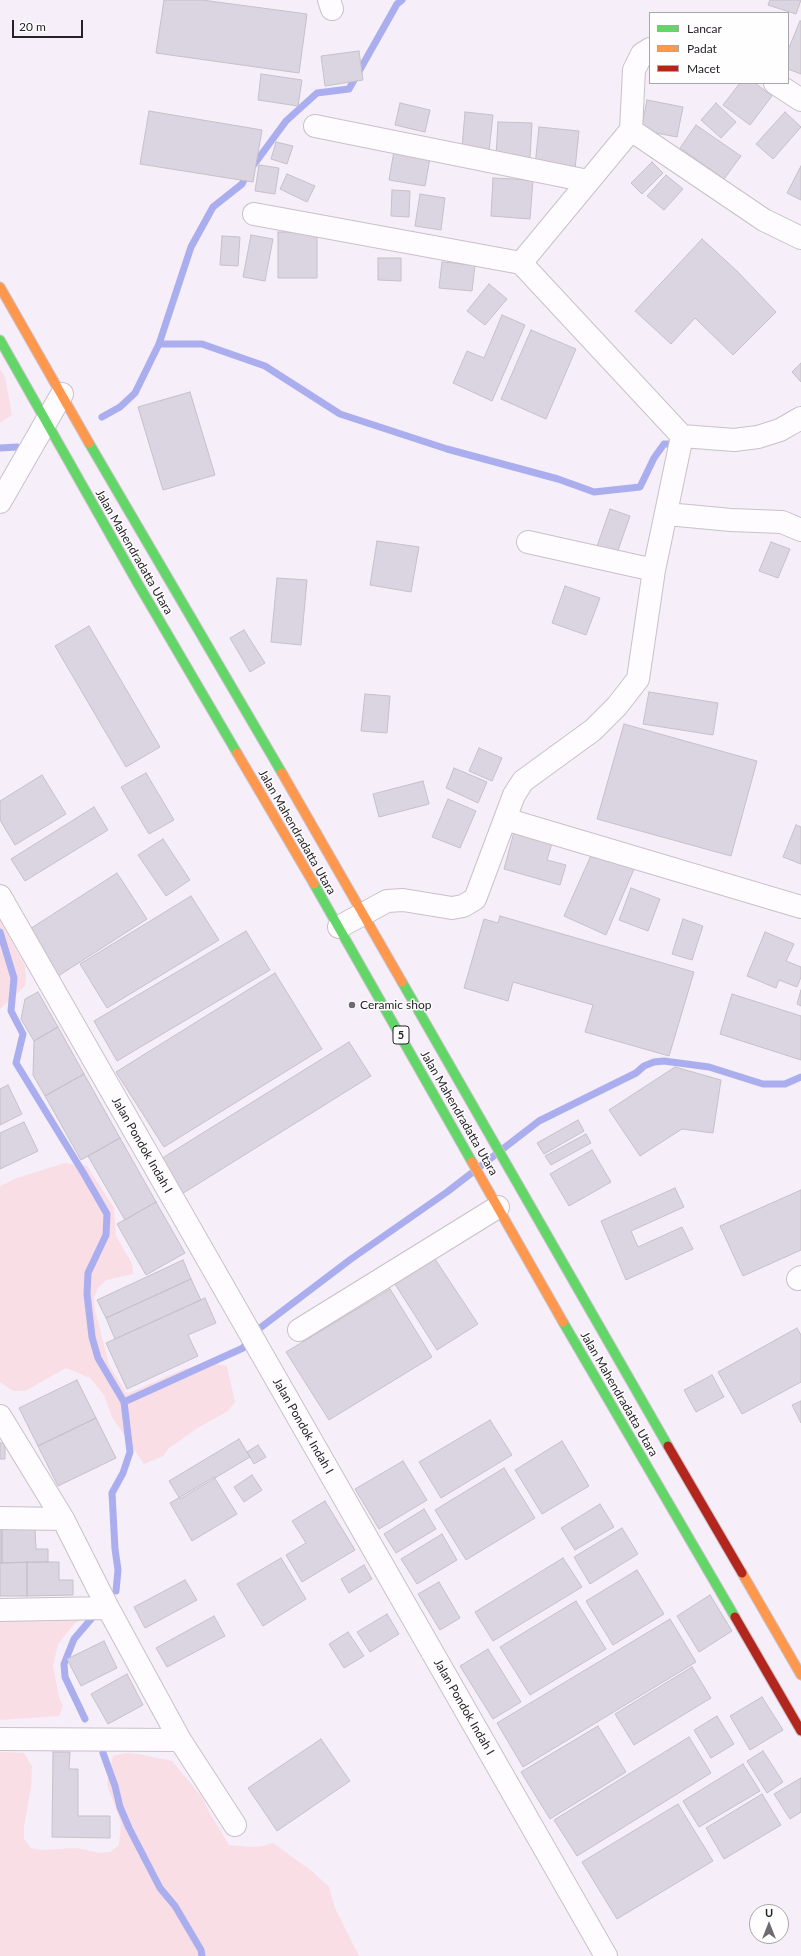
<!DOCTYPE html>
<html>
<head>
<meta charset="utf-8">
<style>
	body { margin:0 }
	#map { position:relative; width:801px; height:1956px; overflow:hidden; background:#f6eef8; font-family:Lato,sans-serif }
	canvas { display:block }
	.legend { position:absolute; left:649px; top:12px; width:140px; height:72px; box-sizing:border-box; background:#fefefe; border:1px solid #a8a6a8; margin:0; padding:5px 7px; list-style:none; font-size:12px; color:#272128 }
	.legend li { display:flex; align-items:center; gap:8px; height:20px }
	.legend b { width:20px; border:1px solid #a8a6a8 }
	.north { position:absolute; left:749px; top:1904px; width:40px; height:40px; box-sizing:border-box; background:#fefefe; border:1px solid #a8a6a8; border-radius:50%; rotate:0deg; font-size:11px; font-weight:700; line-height:16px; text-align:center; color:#272128 }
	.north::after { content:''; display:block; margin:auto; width:14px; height:18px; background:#6f6971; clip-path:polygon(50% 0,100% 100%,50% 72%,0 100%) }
	.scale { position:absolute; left:12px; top:20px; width:71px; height:18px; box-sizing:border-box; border:2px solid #272128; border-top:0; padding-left:5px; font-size:12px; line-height:14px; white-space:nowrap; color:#272128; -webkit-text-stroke:3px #fefefe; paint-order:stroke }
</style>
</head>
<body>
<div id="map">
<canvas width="801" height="1956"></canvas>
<ul class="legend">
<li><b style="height:5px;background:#63d668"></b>Lancar</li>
<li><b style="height:5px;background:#ff974d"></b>Padat</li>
<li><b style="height:5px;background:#b3261e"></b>Macet</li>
</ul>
<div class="north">U</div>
<div class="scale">20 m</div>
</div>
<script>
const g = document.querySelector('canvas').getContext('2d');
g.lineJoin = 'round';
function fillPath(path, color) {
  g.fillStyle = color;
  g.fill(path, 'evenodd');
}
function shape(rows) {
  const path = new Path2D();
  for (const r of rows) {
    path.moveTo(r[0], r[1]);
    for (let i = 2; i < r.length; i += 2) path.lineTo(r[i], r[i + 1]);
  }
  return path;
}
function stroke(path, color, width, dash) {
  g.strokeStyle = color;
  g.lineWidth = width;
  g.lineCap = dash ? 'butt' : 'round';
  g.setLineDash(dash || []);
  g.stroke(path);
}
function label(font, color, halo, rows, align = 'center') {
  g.font = font + ' Lato,sans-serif';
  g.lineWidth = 3;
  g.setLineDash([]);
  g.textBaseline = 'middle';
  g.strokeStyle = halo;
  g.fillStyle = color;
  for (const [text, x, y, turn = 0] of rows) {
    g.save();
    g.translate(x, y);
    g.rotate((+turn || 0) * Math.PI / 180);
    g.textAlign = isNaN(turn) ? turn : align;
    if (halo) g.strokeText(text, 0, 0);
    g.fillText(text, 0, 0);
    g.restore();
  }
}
const green = shape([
	[0,369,5,377,12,415,0,423],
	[0,920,25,966,26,977,25,986,0,1009],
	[65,1163,87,1166,114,1208,116,1236,132,1264,133,1274,106,1280,98,1288,94,1298,95,1310,109,1365,127,1394,184,1369,205,1363,227,1366,235,1402,228,1411,196,1429,169,1448,163,1456,144,1464,112,1417,104,1395,90,1378,66,1368,25,1391,13,1391,0,1382,0,1186,17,1178],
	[42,1617,84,1618,74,1624,58,1644,53,1666,59,1697,63,1706,59,1716,0,1720,0,1621],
	[0,1752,24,1753,32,1766,31,1788,24,1826,24,1839,31,1848,41,1850,77,1848,99,1853,110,1852,119,1845,121,1823,107,1784,113,1756,127,1753,138,1754,172,1761,202,1797,207,1808,229,1845,253,1847,263,1846,273,1843,313,1872,329,1887,335,1908,359,1956,0,1956]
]);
const stream = shape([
	[159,344,202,344,265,366,340,414,447,449,558,479,594,492,640,487,654,458,664,444,678,444],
	[102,417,120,407,135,393,159,344,191,247,213,207,242,184,247,174,286,121,317,93,349,89,397,4,402,0],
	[0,448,17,447],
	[0,932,14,978,11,1011,23,1034,16,1063,84,1174,107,1214,106,1235,88,1273,87,1294,92,1337,98,1358,124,1402,130,1452,123,1473,112,1493,115,1549,118,1570,116,1591],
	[124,1402,243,1348,256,1331,351,1259,447,1192,539,1121,636,1073,644,1066,654,1062,664,1061,709,1067,763,1084,785,1084,801,1077],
	[85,1719,65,1677,64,1664,74,1639,92,1618],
	[103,1753,115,1786,120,1807,129,1828,160,1888,175,1906,201,1950,202,1956]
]);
const building = shape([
	[164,0,202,0,307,14,299,73,156,53,164,0],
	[770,0,801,0,796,14,768,5,770,0],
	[800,21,801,21,801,74,788,69,788,50,800,21],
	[359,51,363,80,325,86,321,56,359,51],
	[261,74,302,80,298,106,258,100,261,74],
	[740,83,755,83,772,96,750,125,723,105,740,83],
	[647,100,683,107,677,137,641,130,647,100],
	[400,103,430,110,425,132,395,125,400,103],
	[716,103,736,122,721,138,701,120,716,103],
	[149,111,262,130,253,182,140,164,149,111],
	[465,112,493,115,489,151,462,148,465,112],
	[785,112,801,127,773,159,756,144,785,112],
	[498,122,532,123,530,158,496,156,498,122],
	[696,125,741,156,724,179,680,148,696,125],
	[539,127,579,131,575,169,535,166,539,127],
	[276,142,293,146,287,164,271,159,276,142],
	[394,151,430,158,425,186,389,180,394,151],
	[652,162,663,173,642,194,631,183,652,162],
	[259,165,279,168,275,194,255,191,259,165],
	[801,166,801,200,787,193,801,166],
	[287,174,315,186,307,202,280,189,287,174],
	[666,175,683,189,664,210,647,196,666,175],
	[493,178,533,180,530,219,491,216,493,178],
	[392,190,410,191,409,217,391,216,392,190],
	[420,194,445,198,441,230,415,226,420,194],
	[278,232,317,232,317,278,278,278,278,232],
	[251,235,273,239,265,281,243,277,251,235],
	[222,236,240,237,238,266,220,265,222,236],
	[702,239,738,272,776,312,733,355,695,318,671,344,635,311,702,239],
	[378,258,401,258,401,281,378,280,378,258],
	[442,262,475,265,472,291,439,288,442,262],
	[489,284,507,299,485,325,467,311,489,284],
	[502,315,525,325,492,401,453,383,467,351,484,358,502,315],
	[531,330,576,349,546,419,501,399,531,330],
	[801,363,801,382,792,372,801,363],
	[190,392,215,475,163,490,138,407,190,392],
	[610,509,630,516,616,556,596,549,610,509],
	[377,541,419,547,411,592,370,585,377,541],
	[771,542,790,549,778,578,759,571,771,542],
	[277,578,307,580,301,645,271,642,277,578],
	[565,586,600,598,586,635,552,623,565,586],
	[89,626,160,747,126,767,55,646,89,626],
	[244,630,265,663,250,672,230,638,244,630],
	[649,692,718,703,713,735,643,724,649,692],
	[365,694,390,696,387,733,361,731,365,694],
	[624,724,757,761,731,856,597,819,624,724],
	[479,748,502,758,492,781,469,771,479,748],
	[454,768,487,782,478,803,446,788,454,768],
	[146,773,174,820,149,834,121,787,146,773],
	[42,775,66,814,15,845,0,820,0,801,42,775],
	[423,781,429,804,379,817,373,794,423,781],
	[448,799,476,811,460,848,432,837,448,799],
	[94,807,108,830,25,881,11,859,94,807],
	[796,825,801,827,801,864,783,857,796,825],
	[514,832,552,843,547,860,566,865,560,885,504,869,514,832],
	[163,839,190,880,166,896,138,855,163,839],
	[593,851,634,869,606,935,564,916,593,851],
	[117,873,147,919,52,980,22,934,117,873],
	[631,888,660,899,648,931,619,920,631,888],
	[191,896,219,940,107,1008,80,964,191,896],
	[500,916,694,972,669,1056,585,1032,593,1005,513,982,508,1001,464,988,484,919,498,923,500,916],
	[683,919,703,926,692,960,672,954,683,919],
	[246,931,270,970,117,1061,94,1021,246,931],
	[765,932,794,944,786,961,801,967,801,977,797,987,779,980,776,988,747,976,765,932],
	[275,973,322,1049,164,1147,116,1072,275,973],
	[801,990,801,1006,797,1004,801,990],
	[38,992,58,1027,34,1041,21,1019,25,999,38,992],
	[732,994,801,1016,801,1060,720,1034,732,994],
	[58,1027,84,1074,45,1096,33,1075,34,1041,58,1027],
	[349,1042,371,1076,177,1197,156,1162,349,1042],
	[675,1067,721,1080,713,1133,682,1129,640,1156,609,1110,675,1067],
	[84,1074,120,1138,81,1160,45,1096,84,1074],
	[8,1085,22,1114,0,1125,0,1089,8,1085],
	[578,1120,584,1131,544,1154,537,1143,578,1120],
	[24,1122,38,1151,0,1169,0,1133,24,1122],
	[586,1134,591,1143,551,1165,545,1156,586,1134],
	[120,1138,156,1202,125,1220,88,1156,120,1138],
	[592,1150,611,1182,569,1206,550,1174,592,1150],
	[675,1188,684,1207,631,1231,638,1247,682,1227,693,1249,626,1280,601,1221,675,1188],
	[801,1190,801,1250,743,1276,720,1226,801,1190],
	[156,1202,185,1253,146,1275,117,1224,156,1202],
	[433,1256,478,1324,437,1350,393,1281,433,1256],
	[183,1260,191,1279,106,1318,97,1300,183,1260],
	[191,1279,201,1300,115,1339,106,1318,191,1279],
	[390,1289,432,1357,329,1420,286,1352,390,1289],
	[205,1298,216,1323,188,1335,198,1356,127,1389,106,1343,205,1298],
	[797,1328,801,1335,801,1382,742,1414,718,1372,797,1328],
	[712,1375,724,1397,696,1412,684,1390,712,1375],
	[77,1380,96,1418,38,1446,19,1408,77,1380],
	[801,1401,801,1423,792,1405,801,1401],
	[96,1418,116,1458,58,1486,38,1446,96,1418],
	[490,1420,512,1455,441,1498,419,1462,490,1420],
	[239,1439,250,1457,180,1499,169,1481,239,1439],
	[562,1441,589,1486,542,1514,515,1470,562,1441],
	[0,1443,5,1443,5,1459,0,1459,0,1443],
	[258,1445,266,1457,254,1464,247,1452,258,1445],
	[403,1461,427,1500,379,1529,355,1489,403,1461],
	[504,1468,535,1518,466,1560,435,1510,504,1468],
	[252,1475,262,1490,244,1502,234,1487,252,1475],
	[214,1477,237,1514,192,1541,170,1503,214,1477],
	[325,1501,355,1550,302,1582,286,1555,306,1543,292,1521,325,1501],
	[600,1504,614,1527,575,1550,561,1528,600,1504],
	[424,1509,436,1529,396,1553,384,1534,424,1509],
	[622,1528,638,1554,590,1584,574,1557,622,1528],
	[0,1529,2,1529,2,1563,0,1563,0,1529],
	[2,1529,35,1529,36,1549,48,1549,48,1562,2,1563,2,1529],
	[442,1534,457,1560,417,1584,401,1559,442,1534],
	[281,1558,306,1599,263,1626,237,1584,281,1558],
	[563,1558,582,1587,493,1641,475,1612,563,1558],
	[27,1562,59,1562,59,1580,73,1580,73,1595,27,1596,27,1562],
	[27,1562,27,1596,0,1596,0,1563,27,1562],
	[364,1565,372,1579,349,1593,341,1579,364,1565],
	[637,1570,664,1614,613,1645,586,1601,637,1570],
	[185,1580,197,1600,145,1628,134,1607,185,1580],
	[439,1582,460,1618,440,1630,418,1594,439,1582],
	[710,1595,732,1631,699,1652,677,1616,710,1595],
	[576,1601,606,1649,530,1695,500,1647,576,1601],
	[387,1614,399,1634,370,1652,357,1632,387,1614],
	[214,1616,225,1636,167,1667,156,1648,214,1616],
	[670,1619,696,1662,523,1767,497,1723,670,1619],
	[348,1632,364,1656,344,1668,329,1644,348,1632],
	[104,1641,117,1668,81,1686,67,1659,104,1641],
	[488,1649,521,1702,493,1719,460,1666,488,1649],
	[692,1667,711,1698,634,1745,615,1714,692,1667],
	[127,1674,143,1705,108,1724,91,1694,127,1674],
	[762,1697,783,1730,750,1750,730,1716,762,1697],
	[717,1716,734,1744,711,1758,694,1730,717,1716],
	[598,1726,626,1772,550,1819,521,1772,598,1726],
	[689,1737,711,1773,577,1856,554,1820,689,1737],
	[321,1739,350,1781,277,1831,248,1788,321,1739],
	[763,1751,783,1782,767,1793,747,1761,763,1751],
	[53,1752,70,1752,69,1769,78,1769,78,1816,110,1816,110,1838,52,1837,53,1752],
	[743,1764,760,1791,699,1827,683,1801,743,1764],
	[801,1778,801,1812,790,1819,774,1794,801,1778],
	[762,1794,781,1825,724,1859,706,1828,762,1794],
	[678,1804,713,1861,617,1919,582,1862,678,1804]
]);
const street = shape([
	[329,0,332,9],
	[775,83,801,100],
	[315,126,588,181],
	[631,130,764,220,801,238],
	[254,214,521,263,682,436,734,440,758,437,780,430,801,418],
	[521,263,631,130,634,70,642,54,650,49],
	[0,502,62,394],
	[667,514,731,520,782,522,801,530],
	[528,542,654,570],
	[505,819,801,907],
	[0,896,606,1956],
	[339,927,387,901,403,900,452,908,463,906,475,899,514,795,523,781,593,730,617,706,638,679,654,570,682,436],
	[798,1279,801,1277],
	[299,1330,498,1207],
	[0,1416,63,1519,108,1608,180,1740,235,1825],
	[0,1518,63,1519],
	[0,1610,108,1608],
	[0,1739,180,1740]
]);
const fast = shape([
	[0,340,137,582,237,753],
	[89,443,282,773],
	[314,884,472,1162],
	[402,982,668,1446],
	[563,1322,735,1617]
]);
const slow = shape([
	[0,287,89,443],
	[237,753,314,884],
	[282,773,402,982],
	[472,1162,563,1322],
	[742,1573,801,1675]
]);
const jam = shape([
	[668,1446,742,1573],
	[735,1617,801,1731]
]);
const markers = [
	[352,1005,4,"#6f6971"]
];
const shields = [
	[401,1035,16]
];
const shieldNames = [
	["5",401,1035]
];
const streetNames = [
	["Jalan Mahendradatta Utara",134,552,60],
	["Jalan Mahendradatta Utara",297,832,60],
	["Jalan Mahendradatta Utara",459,1113,60],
	["Jalan Pondok Indah I",142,1145,60],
	["Jalan Mahendradatta Utara",619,1394,60],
	["Jalan Pondok Indah I",303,1426,60],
	["Jalan Pondok Indah I",464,1707,60]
];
const poiNames = [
	["Ceramic shop",360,1005]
];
fillPath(green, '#f9dee6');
stroke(stream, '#aaaeee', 7);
fillPath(building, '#dbd5e1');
stroke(building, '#c5c0c9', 1);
stroke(street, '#c8c1c9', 24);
stroke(fast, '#c8c1c9', 11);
stroke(slow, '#c8c1c9', 11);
stroke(jam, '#c8c1c9', 11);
stroke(street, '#fefcfe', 22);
stroke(fast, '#63d668', 9);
stroke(slow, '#ff974d', 9);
stroke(jam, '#b3261e', 9);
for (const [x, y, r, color] of markers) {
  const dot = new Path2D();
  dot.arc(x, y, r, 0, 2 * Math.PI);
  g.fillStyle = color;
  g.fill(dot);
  stroke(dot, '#fefefe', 1.5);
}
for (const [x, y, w] of shields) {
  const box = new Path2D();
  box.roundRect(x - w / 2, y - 9, w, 18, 3);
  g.fillStyle = '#fefefe';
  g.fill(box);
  stroke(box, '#272128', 1);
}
label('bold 11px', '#272128', null, shieldNames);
label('12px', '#272128', '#fefefe', streetNames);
label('12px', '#272128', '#fefefe', poiNames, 'left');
</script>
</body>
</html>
